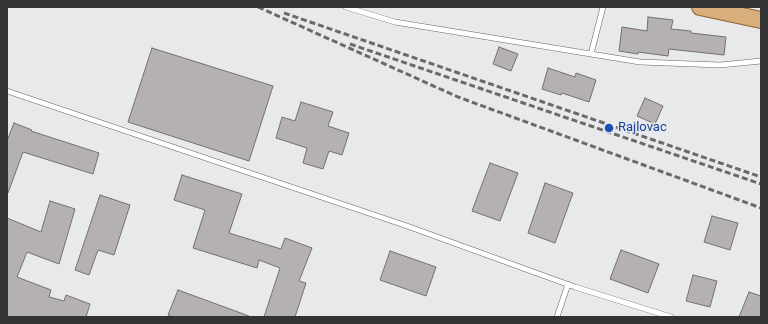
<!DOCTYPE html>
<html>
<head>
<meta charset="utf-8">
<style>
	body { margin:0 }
	#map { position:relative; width:768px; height:324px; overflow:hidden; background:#e7e9eb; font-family:Roboto,sans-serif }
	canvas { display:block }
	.frame { position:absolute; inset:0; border:8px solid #333334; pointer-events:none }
</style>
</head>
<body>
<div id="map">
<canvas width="768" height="324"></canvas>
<div class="frame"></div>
</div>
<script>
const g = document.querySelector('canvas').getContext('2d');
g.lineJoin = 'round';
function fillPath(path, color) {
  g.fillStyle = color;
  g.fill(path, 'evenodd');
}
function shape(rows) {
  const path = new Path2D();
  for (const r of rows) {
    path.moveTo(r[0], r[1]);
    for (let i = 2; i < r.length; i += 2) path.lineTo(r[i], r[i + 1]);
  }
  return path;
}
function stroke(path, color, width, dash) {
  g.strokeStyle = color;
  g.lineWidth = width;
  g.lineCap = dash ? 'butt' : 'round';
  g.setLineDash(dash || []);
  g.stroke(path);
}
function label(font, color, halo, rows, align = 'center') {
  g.font = font + ' Roboto,sans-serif';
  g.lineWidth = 3;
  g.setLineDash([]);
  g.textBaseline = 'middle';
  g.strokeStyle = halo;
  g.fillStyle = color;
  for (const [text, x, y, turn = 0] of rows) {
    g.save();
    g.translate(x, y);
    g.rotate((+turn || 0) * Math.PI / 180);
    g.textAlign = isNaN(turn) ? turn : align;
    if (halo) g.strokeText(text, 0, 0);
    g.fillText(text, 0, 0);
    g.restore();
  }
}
const building = shape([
	[648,17,673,20,671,29,691,31,691,33,726,37,724,55,669,49,668,56,638,52,638,54,619,51,622,27,647,31,648,17],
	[499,47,518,54,511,71,493,64,499,47],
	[152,48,273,86,249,161,128,122,152,48],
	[548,68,575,77,576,73,596,80,589,102,562,93,561,95,542,89,548,68],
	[645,98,663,106,655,124,637,116,645,98],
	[301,102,333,112,328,126,349,133,342,155,329,151,323,169,303,163,307,148,276,138,282,117,295,121,301,102],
	[14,123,32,130,31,131,99,153,93,174,23,152,8,193,7,193,7,141,14,123],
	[490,163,518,173,500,221,472,211,490,163],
	[182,175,242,194,229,233,281,249,285,238,312,248,299,281,306,283,295,317,264,317,280,268,259,260,257,268,193,248,205,210,174,200,182,175],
	[545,183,573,193,555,243,528,233,545,183],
	[100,195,130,205,114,255,98,250,89,275,75,270,100,195],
	[50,201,75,209,59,264,27,252,17,277,51,290,49,297,64,301,66,295,90,304,86,317,7,317,7,218,41,232,50,201],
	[712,216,738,223,730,250,704,242,712,216],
	[621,250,659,264,648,293,610,279,621,250],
	[390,251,436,267,426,296,380,280,390,251],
	[693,275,717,281,710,307,686,301,693,275],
	[178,290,249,316,248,317,173,317,168,315,178,290],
	[749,292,761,296,761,317,739,317,749,292]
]);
const service = shape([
	[346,7,395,22,640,62,720,65,761,61],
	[591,54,603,7],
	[7,91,407,226,575,287,671,317],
	[557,317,568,284]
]);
const primary = shape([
	[700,7,761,20]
]);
const rail = shape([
	[258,7,458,97,761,208],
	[284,13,761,177],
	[350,44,761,184]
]);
const markers = [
	[609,128,5,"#1a4fb4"]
];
const transitNames = [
	["Rajlovac",618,128]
];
fillPath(building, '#b5b1b0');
stroke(building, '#73706f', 1);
stroke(service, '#636568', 6);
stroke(primary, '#8f602c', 18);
stroke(service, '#fff', 5);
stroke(primary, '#d9ae7d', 16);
stroke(rail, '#696a6b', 3, [6, 3]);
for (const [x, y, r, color] of markers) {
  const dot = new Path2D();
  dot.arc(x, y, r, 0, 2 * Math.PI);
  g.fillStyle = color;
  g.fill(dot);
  stroke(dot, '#e7e9eb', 1.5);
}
label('13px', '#164399', '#e7e9eb', transitNames, 'left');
</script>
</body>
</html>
